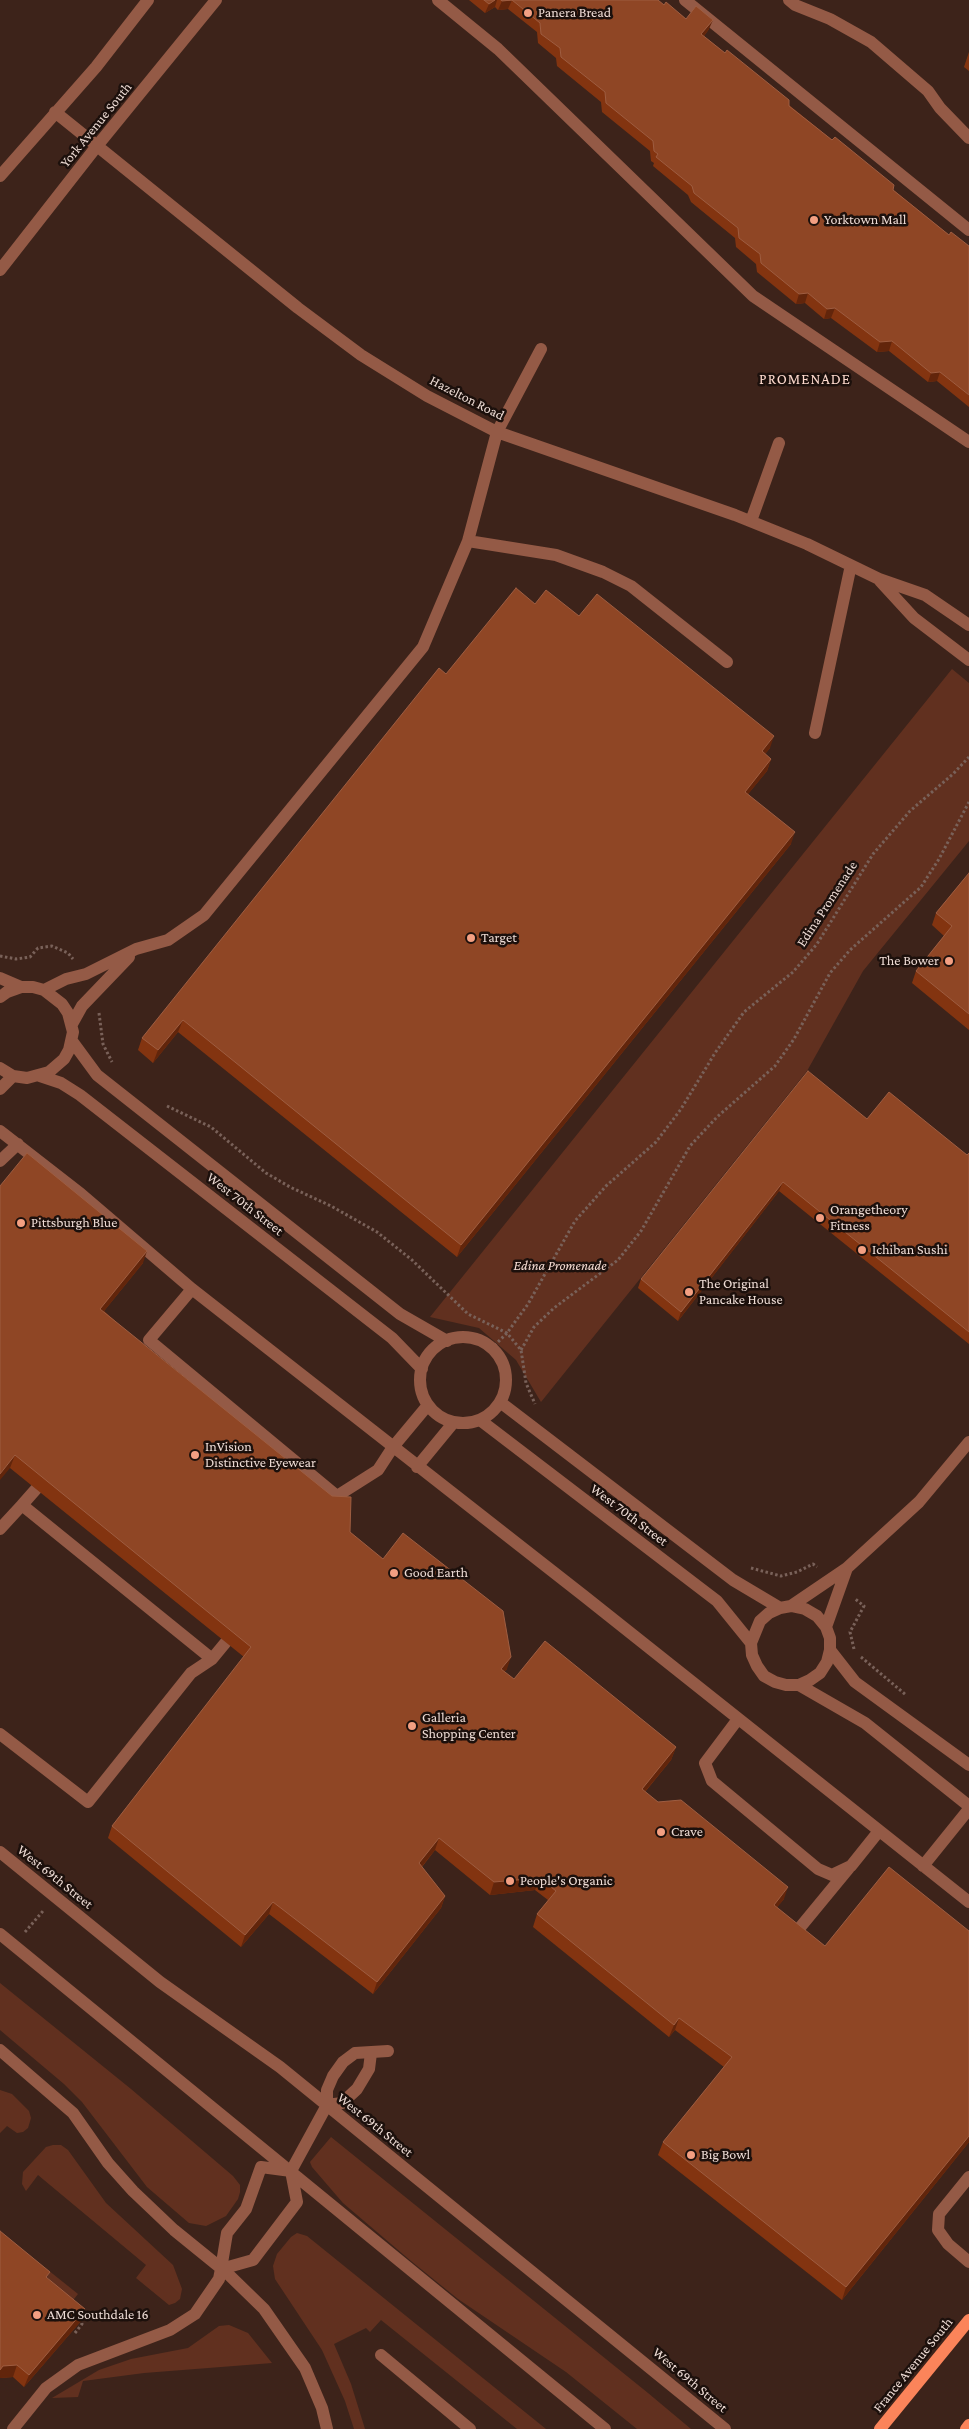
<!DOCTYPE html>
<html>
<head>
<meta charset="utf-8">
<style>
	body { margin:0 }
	canvas { display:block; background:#3d231a }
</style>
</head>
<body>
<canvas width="969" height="2429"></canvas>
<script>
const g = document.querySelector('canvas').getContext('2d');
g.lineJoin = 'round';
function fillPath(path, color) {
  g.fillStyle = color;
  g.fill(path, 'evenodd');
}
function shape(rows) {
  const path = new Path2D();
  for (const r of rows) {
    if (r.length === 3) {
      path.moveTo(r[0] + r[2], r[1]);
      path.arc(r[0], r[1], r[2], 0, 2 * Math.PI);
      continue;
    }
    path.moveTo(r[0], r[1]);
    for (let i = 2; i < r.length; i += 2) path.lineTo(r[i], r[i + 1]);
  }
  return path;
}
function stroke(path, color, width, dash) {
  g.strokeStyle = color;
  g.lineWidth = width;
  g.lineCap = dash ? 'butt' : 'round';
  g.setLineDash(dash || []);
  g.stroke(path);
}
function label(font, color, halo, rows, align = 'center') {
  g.font = font + ' "Crimson Pro",serif';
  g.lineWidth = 5;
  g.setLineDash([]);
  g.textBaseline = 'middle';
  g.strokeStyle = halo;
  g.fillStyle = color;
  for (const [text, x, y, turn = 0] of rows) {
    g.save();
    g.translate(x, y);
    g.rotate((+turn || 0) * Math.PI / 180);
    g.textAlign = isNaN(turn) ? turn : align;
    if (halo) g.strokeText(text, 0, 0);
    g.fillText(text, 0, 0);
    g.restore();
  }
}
const green = shape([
	[952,669,969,683,969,841,863,971,807,1071,541,1402,516,1360,479,1328,430,1317],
	[0,1983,131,2089,233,2176,240,2185,240,2192,238,2199,226,2216,206,2226,189,2223,147,2187,82,2102,64,2084,0,2030],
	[0,2090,12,2094,29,2111,31,2118,28,2128,23,2132,17,2133,7,2126,0,2133],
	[331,2137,648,2393,691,2429,637,2429,566,2372,458,2299,411,2261,343,2203,312,2167,310,2162],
	[53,2145,61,2145,68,2150,106,2203,173,2265,182,2289,180,2299,175,2303,169,2305,136,2278,146,2265,38,2175,26,2191,22,2184,23,2172,46,2147],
	[297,2233,307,2236,546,2429,517,2429,381,2320,370,2332,366,2328,334,2344,351,2384,365,2429,354,2429,345,2401,322,2350,275,2279,273,2266,277,2254,291,2237],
	[13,2242,78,2294,66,2309,46,2284,49,2279,10,2246],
	[229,2325,248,2333,272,2363,144,2373,83,2381,78,2397,52,2398,99,2370,131,2359,188,2348,219,2326]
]);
const path = shape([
	[0,956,16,959,30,957,38,948,52,946,68,953,73,959],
	[99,1013,103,1044,112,1062],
	[167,1106,211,1127,266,1173,290,1187,331,1206,377,1232,412,1260,468,1314,507,1333,521,1350,526,1383,535,1404],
	[491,1349,507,1333,528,1304,575,1221,606,1186,656,1142,681,1109,715,1053,744,1012,793,972,817,944,873,854,910,811,953,774,969,757],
	[521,1350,534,1327,554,1308,618,1260,641,1231,690,1146,717,1117,775,1066,794,1039,830,973,850,950,921,887,939,859,969,802],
	[751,1568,781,1576,797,1572,813,1564,817,1567],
	[854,1649,850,1632,864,1606,854,1598],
	[861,1657,906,1695],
	[25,1932,43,1911],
	[75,2333,82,2324,81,2318]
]);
const minor = shape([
	[438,0,498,49,753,296,969,442],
	[685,0,969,230],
	[789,0,795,5,830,19,871,42,928,91,940,108,969,138],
	[55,112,298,308,361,355,427,396,497,432,735,515,807,544,879,579,925,595,969,625],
	[0,176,96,67,148,0],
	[0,270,97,146,216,0],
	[751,521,779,443],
	[468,541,556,555,603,572,631,586,727,662],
	[880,581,914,618,969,660],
	[815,733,851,565],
	[0,978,21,987],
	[44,990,66,979,86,974,136,949,168,940,204,915,423,647,468,541,497,432,541,349],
	[0,997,7,992,21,987,33,987,44,990,62,1004,68,1013,73,1032,69,1050,64,1059,49,1072,27,1078,13,1076,0,1068],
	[72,1024,82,1006,129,957],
	[72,1041,97,1075,400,1314,447,1341],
	[40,1076,61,1083,80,1095,392,1338,422,1369],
	[0,1089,13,1076],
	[0,1131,81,1194,192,1289,584,1596,969,1902],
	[0,1161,18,1144],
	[192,1289,149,1340,337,1496,378,1470,393,1447,428,1405],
	[463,1380,43],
	[500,1402,733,1580,780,1608],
	[480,1420,717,1601,751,1643],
	[417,1467,454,1422],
	[22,1505,37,1488],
	[0,1529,22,1505,212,1659],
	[791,1606,847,1568,919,1502,969,1442],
	[826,1627,817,1616,805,1609,791,1606,780,1608,769,1613,760,1621,751,1643,752,1655,757,1666,764,1676,775,1682,786,1685,799,1685,810,1680,820,1673,827,1662,830,1650,830,1638,826,1627,847,1568],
	[830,1650,855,1682,969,1765],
	[799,1685,865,1723,969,1806],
	[738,1719,705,1763,712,1781,818,1869,832,1875,851,1866,879,1831],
	[0,1734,88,1802,191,1673,212,1659,226,1642],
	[0,1852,160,1982,280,2067,725,2429],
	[923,1866,969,1809],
	[0,1934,605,2429],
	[793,1936,849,1868],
	[0,2050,73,2113,108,2163,133,2191,174,2230,227,2273,264,2309,305,2368,322,2408,327,2429],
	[327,2105,342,2103,357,2089,369,2069,371,2053],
	[291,2171,261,2167,246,2209,227,2233,221,2269,253,2260,297,2202,291,2171,327,2105,327,2090,333,2076,343,2062,355,2053,388,2051],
	[969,2177,939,2214,938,2230,948,2244,969,2262],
	[381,2355,470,2429],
	[13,2429,46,2388,78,2365,170,2330,195,2314,219,2279,221,2269]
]);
const major = shape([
	[880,2429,969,2320],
	[966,2429,969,2425]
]);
const wall = shape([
	[469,0,658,0,664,5,686,19,709,29,704,36,949,235,969,246,969,407,937,381,928,382,889,351,877,352,831,318,824,319,805,303,796,304,757,272,756,264,736,247,735,238,691,202,688,195,653,166,654,163,651,161,650,151,602,112,601,102,557,66,556,58,538,43,537,32,508,9,498,10,495,7,485,13],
	[969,52,969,71,964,67],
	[535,604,579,616,770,748,765,754,771,759,767,771,748,794,791,844,457,1257,178,1032,153,1063,138,1050,142,1038,446,674],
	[969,873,969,1030,912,983,916,971,944,936,932,925,936,913],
	[867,1119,967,1155,969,1153,969,1344,779,1191,678,1321,638,1288,641,1279],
	[0,1186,143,1263,104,1311,350,1532,507,1669,504,1672,514,1679,676,1747,671,1760,645,1792,784,1899,777,1907,969,2142,842,2300,658,2155,663,2142,724,2067,675,2030,669,2037,533,1927,537,1914,548,1900,535,1890,490,1895,435,1850,422,1867,445,1896,441,1908,373,1994,269,1914,241,1947,108,1838,112,1826,244,1657,10,1468],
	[0,2231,48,2279,81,2321,24,2387,13,2377,0,2378]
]);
const shadedWall = shape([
	[495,0,497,0,495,7,485,13,489,4],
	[512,0,508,9,498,10,502,1],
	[713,20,709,29,698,44,701,34],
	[808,293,805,303,796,304,799,294],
	[835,308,831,318,824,319,827,309],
	[892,341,889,351,877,352,880,342],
	[940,372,937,381,928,382,931,373],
	[774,736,770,748,757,764,762,751],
	[771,759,767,771,740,804,745,792],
	[795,832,791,844,457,1257,461,1245],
	[183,1020,178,1032,153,1063,158,1050],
	[783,1182,779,1191,678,1321,681,1312],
	[147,1251,143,1263,96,1321,100,1309],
	[15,1455,10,1468,0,1480,0,1474],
	[511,1657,507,1669,497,1681,501,1669],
	[676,1747,671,1760,637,1801,642,1789],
	[439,1838,435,1850,415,1875,419,1863],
	[540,1878,535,1890,490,1895,494,1882],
	[788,1887,784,1899,769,1917,774,1905],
	[445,1896,441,1908,373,1994,377,1982],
	[273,1902,269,1914,241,1947,245,1935],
	[679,2018,675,2030,669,2037,674,2025],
	[969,2136,969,2142,842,2300,846,2287],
	[85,2309,81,2321,24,2387,29,2375],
	[17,2365,13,2377,0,2378,0,2370,3,2366]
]);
const building = shape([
	[484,0,495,0,489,4,484,0],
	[501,0,658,0,664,5,666,2,686,19,696,6,713,20,701,34,725,53,727,50,789,100,789,106,832,140,835,137,894,185,893,190,949,235,951,232,969,246,969,395,940,372,931,373,892,341,880,342,835,308,827,309,808,293,799,294,761,263,760,254,739,238,738,228,694,193,692,186,656,157,658,154,654,151,653,141,606,103,605,92,561,57,560,48,541,34,540,23,512,0,502,1,501,0],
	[516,588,535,604,546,590,579,616,597,594,774,736,762,751,771,759,745,792,795,832,461,1245,183,1020,158,1050,142,1038,439,668,446,674,516,588],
	[969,873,969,1014,916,971,952,926,936,913,969,873],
	[808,1071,867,1119,889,1092,967,1155,969,1153,969,1332,783,1182,681,1312,641,1279,808,1071],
	[27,1153,147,1251,100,1309,332,1496,351,1497,350,1532,383,1559,403,1533,503,1611,511,1657,501,1669,514,1679,545,1641,676,1747,642,1789,658,1802,681,1800,788,1887,774,1905,825,1946,889,1867,969,1931,969,2136,846,2287,663,2142,732,2057,679,2018,674,2025,537,1914,556,1891,540,1878,494,1882,439,1838,419,1863,445,1896,377,1982,273,1902,245,1935,112,1826,251,1647,15,1455,0,1474,0,1186,27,1153],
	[0,2231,50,2272,46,2277,85,2309,29,2375,17,2365,3,2366,0,2370,0,2231]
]);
const markers = [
	[528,13,5,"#f39f82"],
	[814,220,5,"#f39f82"],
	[471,938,5,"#f39f82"],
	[949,961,5,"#f39f82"],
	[820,1218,5,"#f39f82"],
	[21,1223,5,"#f39f82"],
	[862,1250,5,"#f39f82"],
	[689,1292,5,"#f39f82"],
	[195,1455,5,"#f39f82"],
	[394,1573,5,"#f39f82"],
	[412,1726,5,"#f39f82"],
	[661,1832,5,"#f39f82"],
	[510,1881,5,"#f39f82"],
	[691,2155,5,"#f39f82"],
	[37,2315,5,"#f39f82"]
];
const poiNames = [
	["Panera Bread",538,13],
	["Yorktown Mall",824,220],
	["Target",481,938],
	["The Bower",939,961,"right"],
	["Orangetheory",830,1210],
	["Fitness",830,1226],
	["Pittsburgh Blue",31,1223],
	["Ichiban Sushi",872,1250],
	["The Original",699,1284],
	["Pancake House",699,1300],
	["InVision",205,1447],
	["Distinctive Eyewear",205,1463],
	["Good Earth",404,1573],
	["Galleria",422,1718],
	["Shopping Center",422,1734],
	["Crave",671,1832],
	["People's Organic",520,1881],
	["Big Bowl",701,2155],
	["AMC Southdale 16",47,2315]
];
const streetNames = [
	["York Avenue South",96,125,-51],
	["Hazelton Road",467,398,27],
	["Edina Promenade",827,904,-57],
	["West 70th Street",245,1204,38],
	["West 70th Street",629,1515,37],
	["West 69th Street",55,1877,39],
	["West 69th Street",375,2125,39],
	["France Avenue South",913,2365,-51],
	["West 69th Street",690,2380,40]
];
const parkNames = [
	["Edina Promenade",560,1266]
];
const neighbourhoodNames = [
	["PROMENADE",805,379]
];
fillPath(green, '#61301f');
stroke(path, '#796159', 3, [2.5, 2.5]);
stroke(minor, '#945a46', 12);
stroke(major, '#fb845a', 12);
fillPath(wall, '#833410');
fillPath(shadedWall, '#62250b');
fillPath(building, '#8f4625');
stroke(building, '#9e5d41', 1);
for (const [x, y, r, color] of markers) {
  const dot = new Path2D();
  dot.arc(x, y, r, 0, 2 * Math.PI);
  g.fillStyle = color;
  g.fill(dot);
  stroke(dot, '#1c100c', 2);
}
label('14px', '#eedcd5', '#1c100c', poiNames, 'left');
label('14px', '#eedcd5', '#1c100c', streetNames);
label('italic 14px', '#f6ddd4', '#1c100c', parkNames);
g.letterSpacing = '1px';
label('15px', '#fcd8cc', '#1c100c', neighbourhoodNames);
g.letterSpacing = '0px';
</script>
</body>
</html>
